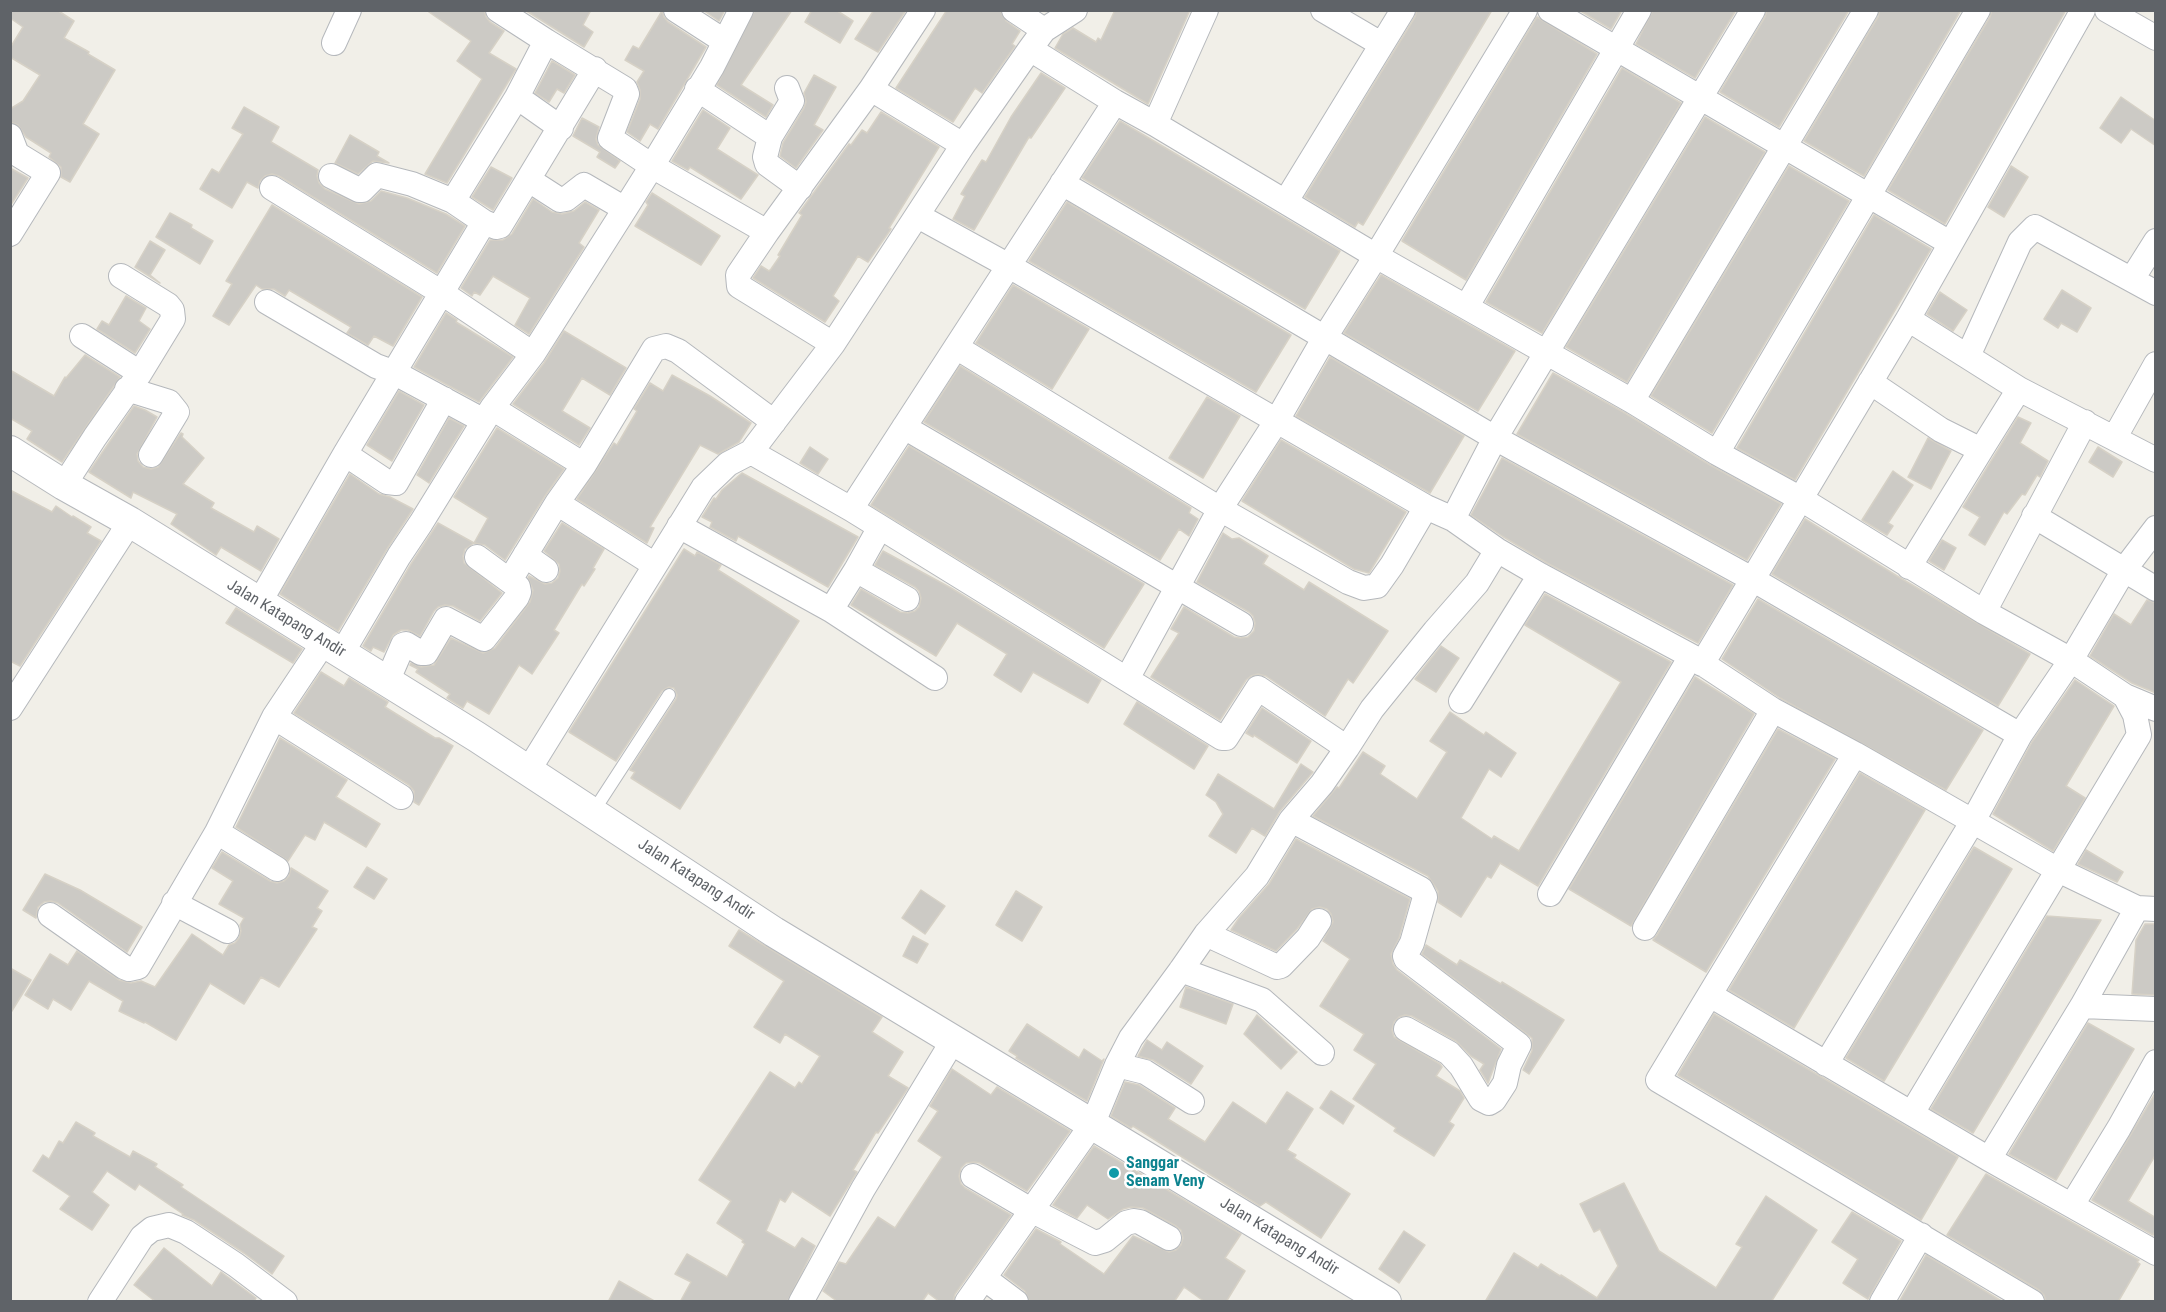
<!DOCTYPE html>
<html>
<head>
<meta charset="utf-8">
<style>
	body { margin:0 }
	#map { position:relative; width:2166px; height:1312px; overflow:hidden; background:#f1efe8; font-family:"Roboto Condensed",sans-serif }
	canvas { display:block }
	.frame { position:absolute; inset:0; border:12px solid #5f6368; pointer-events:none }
</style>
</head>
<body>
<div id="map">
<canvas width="2166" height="1312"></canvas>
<div class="frame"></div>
</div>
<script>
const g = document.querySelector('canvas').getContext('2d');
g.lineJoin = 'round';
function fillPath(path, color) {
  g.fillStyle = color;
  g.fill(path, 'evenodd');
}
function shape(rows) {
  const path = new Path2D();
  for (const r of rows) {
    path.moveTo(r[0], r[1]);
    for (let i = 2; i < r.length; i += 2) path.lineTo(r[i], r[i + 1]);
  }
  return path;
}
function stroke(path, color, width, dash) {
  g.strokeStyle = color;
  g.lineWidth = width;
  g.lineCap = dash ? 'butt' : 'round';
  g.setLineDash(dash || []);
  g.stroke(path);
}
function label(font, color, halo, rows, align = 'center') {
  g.font = font + ' "Roboto Condensed",sans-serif';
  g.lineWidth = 5;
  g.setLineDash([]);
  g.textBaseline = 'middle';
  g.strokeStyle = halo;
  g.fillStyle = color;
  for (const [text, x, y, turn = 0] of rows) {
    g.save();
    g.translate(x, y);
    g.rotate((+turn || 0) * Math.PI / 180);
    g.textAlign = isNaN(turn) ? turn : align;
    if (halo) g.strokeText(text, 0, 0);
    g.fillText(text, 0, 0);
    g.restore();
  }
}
const building = shape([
	[10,10,57,10,74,21,64,38,89,52,88,54,115,70,83,124,99,134,70,182,61,177,61,167,49,157,51,153,26,137,18,125,10,122,10,109,23,101,40,75,10,57,10,48,23,27,10,18,10,10],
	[426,10,484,10,486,17,490,22,504,31,489,53,516,69,447,183,425,174,482,79,457,61,471,41,426,10],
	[525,10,591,10,583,25,593,32,584,47,525,10],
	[703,10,725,10,719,21,703,10],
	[755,10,792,10,741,85,773,105,766,117,717,85,755,10],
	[812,10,836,10,853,21,840,43,805,22,812,10],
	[874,10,906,10,878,52,855,39,874,10],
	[947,10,1000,10,1006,21,1020,31,1012,44,1015,46,982,93,975,88,953,122,896,88,947,10],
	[1115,10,1190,10,1148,104,1055,48,1063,34,1073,28,1096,42,1098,38,1101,40,1115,10],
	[1417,10,1492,10,1363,225,1358,222,1355,227,1305,197,1415,17,1417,10],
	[1579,10,1622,10,1611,29,1579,10],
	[1653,10,1736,10,1695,78,1636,44,1653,10],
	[1767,10,1849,10,1779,127,1720,92,1765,17,1767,10],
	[1880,10,1961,10,1864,176,1804,141,1878,17,1880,10],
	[1992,10,2066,10,1945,224,1888,190,1990,17,1992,10],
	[662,11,664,17,668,22,706,47,658,129,650,124,640,141,627,132,640,99,640,90,637,82,644,71,625,60,633,46,639,49,662,11],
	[1537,17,1597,54,1466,280,1402,241,1537,17],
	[552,61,575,75,564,93,557,89,549,102,535,93,552,61],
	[1622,68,1681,103,1542,333,1486,302,1622,68],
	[1041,73,1065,88,1031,138,1029,137,974,230,953,219,965,196,961,194,982,160,986,162,1011,117,1041,73],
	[814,75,836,87,814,125,823,130,796,168,780,156,783,143,804,108,806,102,804,93,814,75],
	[2121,97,2156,121,2156,146,2131,129,2121,143,2100,128,2121,97],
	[244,107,279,127,271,142,318,170,317,176,319,183,325,189,359,204,371,201,381,191,407,198,446,214,465,226,437,273,279,176,272,174,265,176,260,181,258,188,247,182,232,208,200,189,212,169,219,173,243,134,232,128,244,107],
	[703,110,730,128,717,149,758,175,741,199,690,167,688,170,672,161,703,110],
	[881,112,939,147,889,228,891,229,868,262,858,256,833,296,839,301,825,322,753,278,761,266,769,271,771,269,780,256,778,255,802,215,799,213,849,144,851,145,862,130,867,133,881,112],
	[1705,117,1765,152,1627,382,1566,347,1705,117],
	[582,118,599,127,596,139,598,145,620,161,615,168,597,157,600,152,573,136,582,118],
	[1120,121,1340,251,1305,309,1082,178,1120,121],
	[350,135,379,152,377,156,389,163,373,161,358,174,335,163,350,135],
	[1789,166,1849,201,1712,433,1651,396,1789,166],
	[2011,166,2028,177,2004,217,1988,207,2011,166],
	[491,167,512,178,493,210,472,197,491,167],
	[10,168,28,178,10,206,10,168],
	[652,193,720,236,701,265,635,226,648,205,646,202,652,193],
	[533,199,552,212,562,214,574,211,585,202,599,210,579,243,584,247,529,334,515,325,530,298,493,276,480,295,474,292,472,296,461,288,490,240,503,240,512,234,533,199],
	[1067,202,1291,335,1256,392,1029,261,1067,202],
	[272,205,422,297,393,346,374,336,368,345,347,333,351,327,289,290,285,296,274,289,262,289,256,285,229,325,213,316,232,284,226,281,272,205],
	[170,213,192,225,191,228,213,241,200,264,156,237,170,213],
	[1874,215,1931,249,1795,480,1737,448,1874,215],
	[150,241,165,250,150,275,160,283,135,267,150,241],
	[1381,275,1515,351,1478,411,1344,333,1381,275],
	[1013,285,1089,329,1052,389,976,343,1013,285],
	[2062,290,2091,308,2077,332,2061,323,2058,328,2044,319,2062,290],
	[1940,292,1967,310,1953,331,1927,314,1940,292],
	[126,296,146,308,139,321,150,329,135,353,97,329,102,321,109,325,126,296],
	[446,313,457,320,456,322,513,357,479,402,414,367,446,313],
	[564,331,626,368,610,395,582,378,562,411,590,428,579,445,513,404,544,363,564,331],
	[85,355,120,377,62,462,27,439,32,431,10,418,10,370,54,396,65,377,66,378,85,355],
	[1330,357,1464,436,1430,493,1296,416,1330,357],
	[960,366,1191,508,1189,513,1198,519,1189,536,1179,529,1160,560,924,422,960,366],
	[1553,373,1625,413,1710,465,1781,504,1747,560,1517,434,1553,373],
	[672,375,710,396,751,423,739,442,718,454,700,445,650,527,654,528,647,543,577,499,614,443,617,445,637,411,634,409,650,383,663,391,672,375],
	[399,391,424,405,392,461,367,445,399,391],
	[1207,397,1240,416,1203,478,1169,458,1207,397],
	[134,406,145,410,157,417,137,454,138,461,143,467,151,469,158,467,181,433,183,434,182,437,204,458,183,484,214,503,211,508,254,532,257,526,279,539,261,571,221,547,216,555,171,524,177,514,133,492,131,498,89,472,134,406],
	[2018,417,2031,423,2020,443,2048,461,2040,477,2037,475,2025,495,2022,494,2007,514,2004,512,1985,545,1969,535,1980,517,1963,507,2018,417],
	[449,418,464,426,429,483,417,475,449,418],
	[497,428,564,469,545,496,505,560,485,545,474,543,488,518,454,497,497,428],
	[1928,438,1951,451,1931,489,1908,477,1928,438],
	[1281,440,1406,512,1369,573,1354,569,1242,501,1281,440],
	[909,446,1144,584,1104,648,871,505,909,446],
	[810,447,828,459,818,474,800,463,810,447],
	[2098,447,2122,462,2113,477,2089,462,2098,447],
	[1502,458,1733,585,1698,643,1547,563,1502,536,1471,515,1502,458],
	[1893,471,1913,485,1888,523,1893,526,1887,535,1862,520,1893,471],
	[742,473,858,537,828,587,738,536,736,541,710,527,712,522,702,517,714,498,716,499,722,490,742,473],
	[350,474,379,494,390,497,413,509,387,549,338,631,280,594,350,474],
	[10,490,52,512,56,506,72,517,73,516,91,527,87,533,101,541,20,666,10,661,10,490],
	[1805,519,1902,579,2030,654,1998,706,1772,574,1805,519],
	[438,523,474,543,465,549,463,556,464,563,502,593,480,621,453,606,445,605,438,607,434,611,420,636,408,630,401,630,393,635,384,652,373,647,371,651,363,646,411,564,438,523],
	[562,523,604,549,593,568,595,569,584,586,582,584,554,630,559,633,532,674,519,665,489,714,467,701,463,708,447,698,450,694,416,672,418,669,410,665,411,663,421,667,434,665,451,638,483,653,495,648,530,602,533,590,528,578,529,576,545,584,552,583,558,578,560,571,559,564,544,551,562,523],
	[1223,533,1232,539,1239,538,1268,556,1263,564,1304,590,1309,582,1388,631,1353,683,1348,679,1325,716,1266,676,1258,674,1251,676,1246,680,1220,720,1151,677,1179,633,1171,629,1184,607,1234,637,1240,638,1248,637,1254,631,1255,623,1253,616,1249,612,1197,582,1223,533],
	[1942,540,1956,548,1944,570,1929,561,1942,540],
	[684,549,695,556,697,552,721,565,718,570,799,621,680,809,631,778,635,772,630,770,676,699,677,695,674,688,669,687,662,691,616,761,569,732,684,549],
	[883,551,951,588,1101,680,1088,703,1033,672,1021,692,994,675,1007,654,957,623,936,656,851,605,861,589,900,612,908,613,915,611,919,607,921,598,919,591,915,587,875,565,883,551],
	[1545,594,1671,662,1538,886,1500,863,1491,878,1487,876,1461,917,1438,902,1438,891,1428,876,1313,816,1337,787,1339,788,1363,752,1385,766,1380,774,1417,799,1447,752,1430,741,1450,712,1484,735,1486,732,1516,753,1501,777,1489,769,1461,818,1492,839,1494,836,1519,851,1621,682,1525,625,1545,594],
	[1758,599,1983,730,1946,790,1780,698,1722,659,1758,599],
	[2147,600,2156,603,2156,693,2132,683,2090,656,2114,614,2131,625,2147,600],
	[236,608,302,649,293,663,226,623,236,608],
	[1441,646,1459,658,1436,692,1415,679,1441,646],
	[321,672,344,686,349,678,388,702,385,707,435,738,439,738,453,746,419,805,414,802,414,791,409,785,294,713,321,672],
	[1695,677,1754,714,1631,926,1569,889,1695,677],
	[2075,680,2114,706,2066,786,2085,798,2053,851,1993,814,2032,742,2075,680],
	[1137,702,1208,746,1194,769,1124,724,1137,702],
	[1262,708,1311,741,1297,763,1254,735,1253,737,1246,733,1262,708],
	[1778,729,1835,759,1706,972,1653,940,1657,935,1778,729],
	[280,738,347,780,336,797,380,824,366,847,324,822,315,840,305,835,288,861,236,827,280,738],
	[1301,764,1313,772,1280,811,1265,836,1252,828,1236,853,1209,836,1223,814,1216,802,1206,795,1218,774,1274,809,1301,764],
	[1860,773,1925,810,1794,1028,1729,990,1860,773],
	[1296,839,1410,899,1399,938,1391,954,1393,964,1397,970,1501,1049,1488,1083,1480,1070,1484,1064,1471,1056,1456,1041,1412,1016,1405,1015,1399,1017,1394,1022,1392,1030,1394,1037,1440,1064,1442,1067,1436,1076,1460,1091,1464,1098,1449,1122,1454,1125,1434,1156,1394,1131,1396,1128,1353,1099,1376,1064,1354,1050,1364,1034,1320,1006,1350,959,1323,941,1333,922,1331,914,1327,909,1320,907,1312,909,1297,929,1276,951,1231,930,1239,918,1269,884,1296,839],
	[1974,847,2012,869,1884,1081,1846,1058,1974,847],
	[2086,850,2123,872,2117,882,2078,864,2086,850],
	[222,852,270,881,277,883,284,881,289,876,291,868,328,891,317,908,322,911,312,927,317,929,279,987,261,977,244,1004,210,983,176,1040,145,1022,144,1023,119,1011,123,1001,89,981,71,1010,53,999,48,1009,25,995,50,954,68,965,77,951,119,980,131,983,141,981,155,987,192,934,223,955,229,945,235,943,239,938,241,931,240,925,244,918,219,904,233,881,212,868,222,852],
	[367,867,387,879,374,899,354,887,367,867],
	[45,874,80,890,142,927,127,952,58,903,51,901,44,902,38,907,36,918,23,910,45,874],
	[921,890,945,906,925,934,902,918,921,890],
	[1016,891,1042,907,1022,941,996,925,1016,891],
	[2047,916,2101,920,1973,1133,1931,1109,2047,916],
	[2145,924,2156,924,2156,995,2132,994,2136,940,2145,924],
	[739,930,882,1017,872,1032,903,1052,888,1076,908,1088,878,1133,876,1132,853,1170,857,1172,830,1216,792,1191,785,1202,780,1199,766,1231,795,1248,802,1238,815,1246,787,1302,680,1302,691,1282,675,1274,687,1254,727,1277,745,1244,742,1242,743,1240,717,1223,731,1201,699,1180,770,1072,795,1088,799,1082,802,1084,820,1056,785,1034,780,1043,754,1027,784,981,729,946,739,930],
	[913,936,928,944,917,963,903,956,913,936],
	[1426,945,1457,965,1460,960,1501,984,1502,982,1564,1020,1529,1074,1523,1070,1532,1051,1532,1038,1422,954,1426,945],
	[10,968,31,980,10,1014,10,968],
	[1186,987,1233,1004,1226,1024,1180,1007,1186,987],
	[1714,1014,1958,1157,1921,1220,1678,1075,1714,1014],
	[1257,1015,1297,1052,1281,1069,1244,1034,1257,1015],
	[2088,1023,2134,1049,2056,1180,2009,1154,2088,1023],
	[1027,1024,1079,1058,1084,1049,1102,1061,1104,1059,1087,1101,1016,1058,1017,1056,1009,1051,1027,1024],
	[1147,1040,1162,1050,1167,1042,1203,1066,1191,1084,1153,1060,1138,1056,1147,1040],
	[952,1069,991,1095,997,1087,1070,1131,1027,1191,980,1163,974,1162,966,1163,961,1168,959,1176,961,1184,965,1188,1011,1215,955,1294,953,1302,940,1302,928,1293,922,1302,838,1302,823,1291,839,1262,846,1264,878,1217,895,1228,942,1157,918,1141,938,1111,930,1106,952,1069],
	[1125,1082,1139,1085,1175,1108,1168,1119,1205,1142,1233,1102,1266,1124,1287,1092,1313,1109,1287,1150,1296,1155,1294,1158,1350,1194,1321,1238,1266,1202,1260,1206,1133,1126,1131,1128,1111,1116,1125,1082],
	[1331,1091,1354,1106,1343,1124,1320,1108,1331,1091],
	[2156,1092,2156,1154,2128,1201,2156,1218,2156,1230,2153,1235,2092,1200,2156,1092],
	[76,1122,95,1133,93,1136,130,1157,133,1151,157,1164,155,1167,183,1185,181,1187,284,1256,272,1274,244,1253,194,1220,182,1215,183,1214,139,1184,135,1190,107,1171,92,1192,109,1205,92,1230,60,1209,70,1196,33,1171,43,1155,49,1159,59,1141,63,1143,76,1122],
	[1094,1146,1241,1234,1225,1258,1245,1271,1226,1302,1205,1302,1184,1287,1174,1302,1030,1302,1025,1291,1004,1275,1036,1229,1061,1242,1060,1244,1104,1274,1133,1236,1169,1252,1176,1250,1181,1245,1183,1238,1181,1230,1176,1226,1143,1208,1131,1207,1123,1209,1108,1219,1087,1205,1077,1218,1053,1205,1094,1146],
	[1986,1174,2139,1260,2137,1262,2140,1264,2118,1302,2046,1302,2044,1295,2039,1290,1947,1235,1986,1174],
	[1624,1183,1659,1251,1716,1288,1742,1247,1736,1244,1766,1196,1817,1230,1771,1302,1485,1302,1514,1253,1538,1268,1541,1264,1560,1276,1561,1275,1597,1298,1618,1266,1600,1229,1594,1232,1580,1204,1624,1183],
	[1852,1212,1901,1241,1868,1299,1843,1283,1858,1259,1832,1242,1852,1212],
	[1404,1231,1425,1245,1399,1283,1379,1269,1404,1231],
	[164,1248,212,1286,221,1272,256,1298,254,1302,156,1302,134,1285,164,1248],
	[1926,1255,2003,1302,1899,1302,1926,1255],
	[619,1281,656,1302,608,1302,619,1281]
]);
const service = shape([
	[593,812,669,695]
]);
const minor = shape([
	[498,10,546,41,517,97,561,128],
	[676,10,724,41],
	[1014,10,1044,30],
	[1323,10,1381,44],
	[1550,10,1950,243],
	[2107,10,2156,38],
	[546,41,625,89,627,94,610,138,652,166,712,67,741,10],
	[334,43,349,10],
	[1030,49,1115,102,1155,124,1376,256,1632,401,1717,453,1801,499,1984,612,2071,660,2125,696,2156,709],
	[697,89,770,137,765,157,767,164,800,188],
	[871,89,963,145],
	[1155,124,1206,10],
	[10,136,17,154,48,173,10,234],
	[770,137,792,101,787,88],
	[331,176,359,190,362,190,377,175,412,184,453,201,484,222,496,227,500,226,595,69],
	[529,180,560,200,566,199,584,185,625,209,652,166,767,232],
	[1062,183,1495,438,1752,579,2020,735],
	[272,188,442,293,533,354],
	[453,201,517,97],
	[1286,201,1403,10],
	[918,216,1009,266,1426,507,1453,519,1497,550,1540,575,1691,656,1773,710,1855,754,2058,870,2137,908,2156,909],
	[2132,279,2156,241],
	[267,302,376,366,395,373,484,421],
	[1467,306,1639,10],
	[1908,319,2019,389,2156,460],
	[82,336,140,373],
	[833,344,739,286,738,275,767,232,871,89,923,10],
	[956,347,1220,509,1348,582,1364,588,1377,586,1392,565,1426,507],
	[1968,356,2020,242,2035,227,2156,293],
	[1870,382,1941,430,1981,450,2019,389],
	[127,389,169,402,177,412,151,455],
	[1632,401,1866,10],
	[492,408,584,465,557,503,655,565],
	[904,427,1241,624],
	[2115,437,2156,364],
	[751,452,851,509,1222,738,1226,738,1258,688,1347,748],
	[1717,453,1978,10],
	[345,454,387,482,396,483,444,399],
	[584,465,654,349,666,346,678,351,774,422],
	[64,485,95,437,140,373,173,319,172,310,168,305,121,276],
	[851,509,1115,102],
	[2034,516,2156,589],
	[1453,519,1495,438,1753,10],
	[679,526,831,610,935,678],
	[525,555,546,570],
	[1909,567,1981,450],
	[856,570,907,599],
	[510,580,557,503],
	[259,603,345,454,484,222],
	[831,610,856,570,880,527],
	[1984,612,2085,422],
	[342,653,399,556,421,523,492,408,533,354,625,209],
	[1702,664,1908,319,2083,10],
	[1127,679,1220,509,1276,422,1325,337,1376,256,1525,10],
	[387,682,403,645,406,644,421,653,426,653,446,619,484,639,517,597,519,592,518,587,477,557],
	[1461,701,1540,575],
	[10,708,130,522],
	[274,717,401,797],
	[1855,754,1658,1080,2032,1302],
	[528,771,703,488,728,464,751,452,833,344,963,145,1030,49,1044,30,1075,10],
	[1291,820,1322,784,1347,748,1372,709,1435,631,1477,583,1497,550],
	[277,869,217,832,274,717,324,642],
	[1550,894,1691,656],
	[174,903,227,931],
	[50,915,124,967,129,969,138,967,217,832],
	[1645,928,1773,710],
	[1206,934,1277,967,1281,966,1308,938,1319,921],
	[1181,970,1262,1000,1322,1053],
	[1710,995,1989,1159,2156,1253],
	[2082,1006,2156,1009],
	[1826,1064,1973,821,2020,735,2071,660,2124,570,2156,528],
	[1117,1065,1145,1072,1192,1102],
	[1912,1113,2139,735,2135,715,2125,696],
	[1989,1159,2082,1006,2137,908],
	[973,1176,1031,1210,1095,1243,1105,1240,1126,1223,1134,1221,1140,1222,1169,1238],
	[2072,1205,2119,1128,2156,1062],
	[984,1278,1016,1302],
	[100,1302,142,1237,152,1229,169,1225,186,1232,236,1265,285,1302],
	[801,1302,863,1189,954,1039],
	[967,1302,1093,1123,1117,1065,1131,1038,1181,970,1206,934,1257,876,1291,820,1421,889,1425,897,1412,943,1405,956,1406,959,1519,1045,1509,1065,1505,1083,1494,1100,1489,1103,1481,1099,1461,1066,1449,1053,1406,1029],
	[1882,1302,1921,1235]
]);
const tertiary = shape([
	[10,451,64,485,130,522,477,737,774,932,1386,1302]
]);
const markers = [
	[1114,1173,6,"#0f9aa8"]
];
const streetNames = [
	["Jalan Katapang Andir",286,619,31],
	["Jalan Katapang Andir",696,880,33],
	["Jalan Katapang Andir",1279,1237,31]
];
const cultureNames = [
	["Sanggar",1126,1164],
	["Senam Veny",1126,1182]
];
fillPath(building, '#cccac5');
stroke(building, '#d6d1c6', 1.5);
stroke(service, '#b5b8bc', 14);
stroke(minor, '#b5b8bc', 26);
stroke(tertiary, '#b5b8bc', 32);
stroke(service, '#fff', 12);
stroke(minor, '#fff', 24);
stroke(tertiary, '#fff', 30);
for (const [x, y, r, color] of markers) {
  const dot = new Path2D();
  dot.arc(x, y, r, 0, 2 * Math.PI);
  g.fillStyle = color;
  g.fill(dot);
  stroke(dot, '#fff', 2);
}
label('16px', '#5f6368', '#fff', streetNames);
label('bold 16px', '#0d838f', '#fff', cultureNames, 'left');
</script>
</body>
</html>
